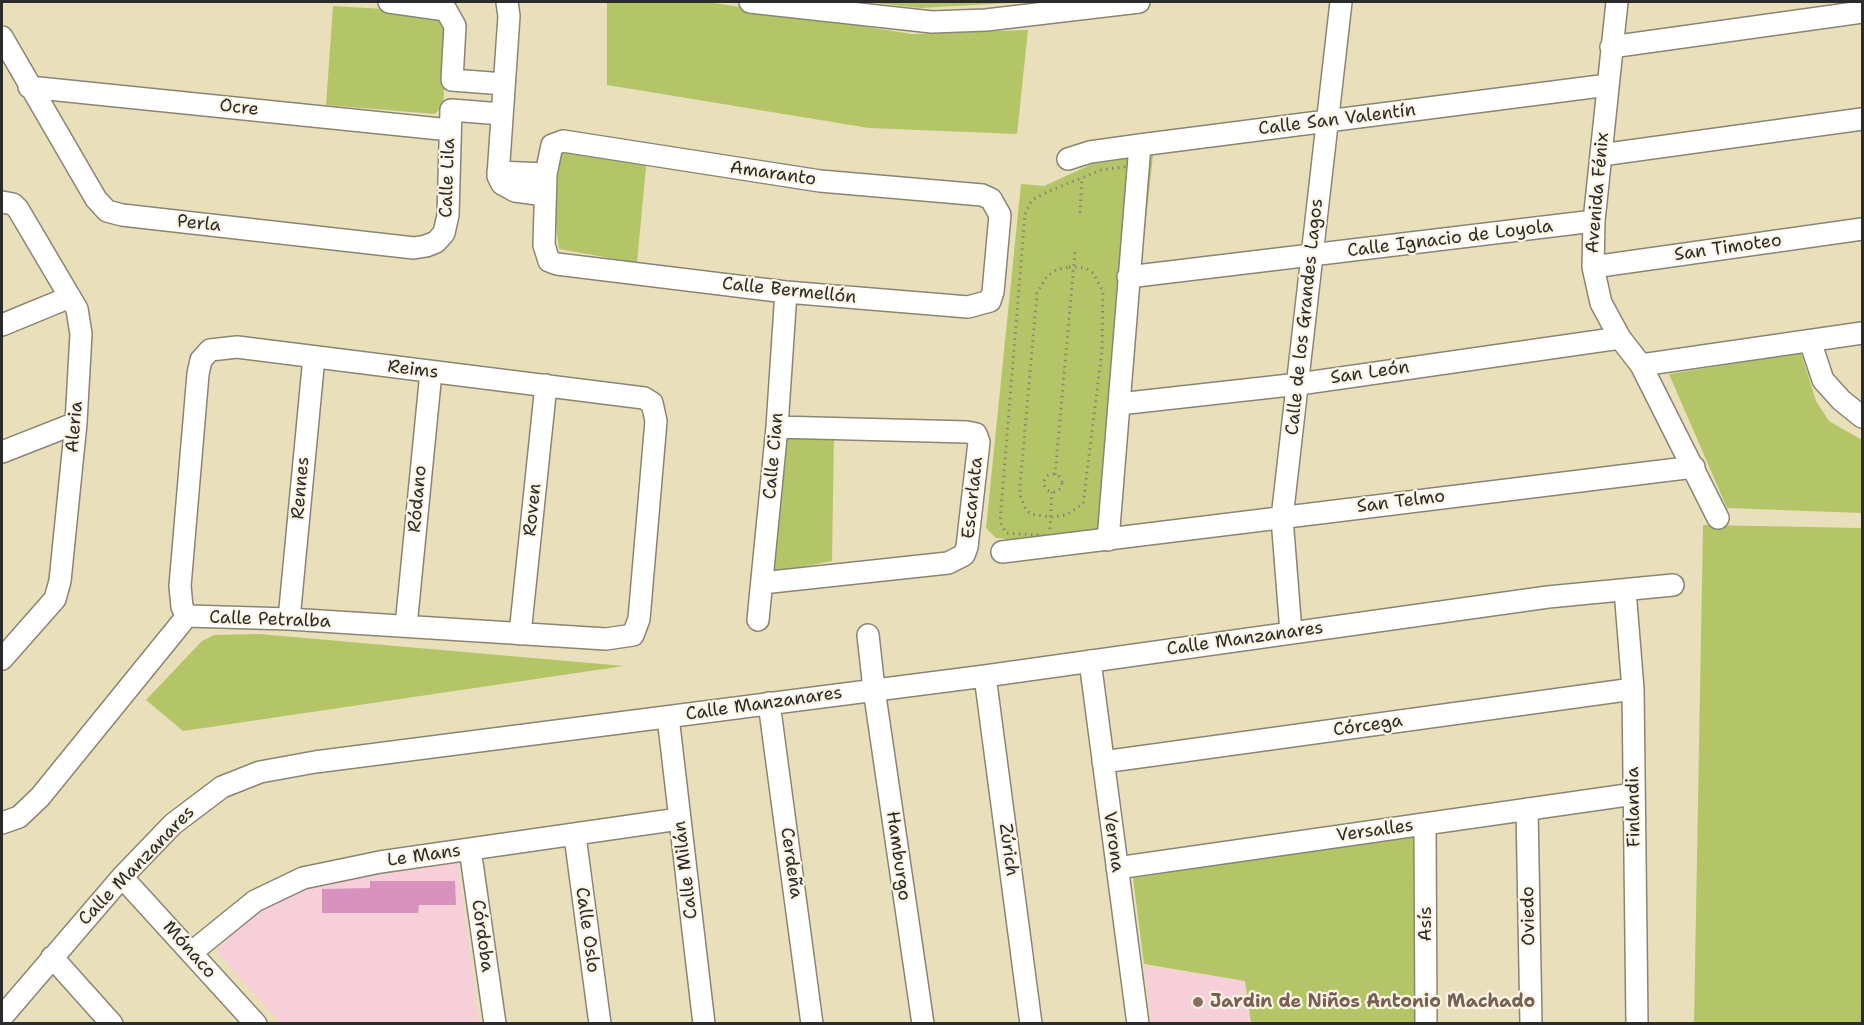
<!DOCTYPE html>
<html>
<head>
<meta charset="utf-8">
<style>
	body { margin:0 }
	#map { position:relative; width:1864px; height:1025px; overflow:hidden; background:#e9dfbb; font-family:"Shantell Sans",sans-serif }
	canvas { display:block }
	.frame { position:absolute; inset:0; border:3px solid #2b2b2b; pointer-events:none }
</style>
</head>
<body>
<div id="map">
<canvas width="1864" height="1025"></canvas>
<div class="frame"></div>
</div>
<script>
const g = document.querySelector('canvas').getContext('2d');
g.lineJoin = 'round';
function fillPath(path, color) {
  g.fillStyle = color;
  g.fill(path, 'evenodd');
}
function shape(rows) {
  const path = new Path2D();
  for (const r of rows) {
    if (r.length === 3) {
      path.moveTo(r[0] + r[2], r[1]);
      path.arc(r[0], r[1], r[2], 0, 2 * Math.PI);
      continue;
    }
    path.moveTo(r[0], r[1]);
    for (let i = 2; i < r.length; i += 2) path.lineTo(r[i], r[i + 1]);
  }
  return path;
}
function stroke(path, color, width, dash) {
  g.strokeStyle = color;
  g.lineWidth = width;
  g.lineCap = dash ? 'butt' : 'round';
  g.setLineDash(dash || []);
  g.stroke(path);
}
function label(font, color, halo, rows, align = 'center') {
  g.font = font + ' "Shantell Sans",sans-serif';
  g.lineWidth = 4.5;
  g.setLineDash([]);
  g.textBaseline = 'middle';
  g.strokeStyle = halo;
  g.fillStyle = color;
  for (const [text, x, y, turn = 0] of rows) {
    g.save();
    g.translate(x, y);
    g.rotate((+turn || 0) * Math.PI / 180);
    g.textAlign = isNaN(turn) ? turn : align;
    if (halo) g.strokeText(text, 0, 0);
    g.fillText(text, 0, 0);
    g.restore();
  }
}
const built = shape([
	[458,863,479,1023,281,1023,216,951,244,923,268,906,296,893,326,882],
	[1144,966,1244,981,1251,1023,1152,1023]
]);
const green = shape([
	[607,2,708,2,912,34,1028,30,1017,134,869,128,607,85],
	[867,2,1028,2,920,8],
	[333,6,433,12,448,26,443,106,435,114,326,105],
	[565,144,647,156,637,263,559,249,552,196,553,156],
	[1153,155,1142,257,1122,277,1117,518,1096,536,1047,543,996,538,986,528,1021,184,1044,186,1092,164],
	[1801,353,1816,401,1829,421,1862,440,1862,513,1727,508,1669,374],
	[782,431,834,433,832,561,768,574],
	[1703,525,1862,528,1862,1023,1694,1024],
	[259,634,624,666,183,731,146,700,202,641,214,635],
	[1410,835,1414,840,1416,1023,1251,1023,1245,981,1144,964,1133,878]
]);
const building = shape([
	[370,881,455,881,456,905,419,905,418,913,322,913,322,889,370,888]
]);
const path = shape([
	[1131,166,1103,519,1098,529,1090,533,1052,536,1006,533,1000,522,1025,214,1032,200,1047,192,1101,170,1131,166],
	[1080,213,1082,177],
	[1069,267,1085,268,1093,273,1103,291,1102,351,1083,504,1066,515,1050,517,1031,514,1026,510,1020,495,1020,486,1037,293,1047,276,1056,270,1069,267],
	[1053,483,9],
	[1055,475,1075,252],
	[1050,529,1052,492]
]);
const minor = shape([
	[389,2,446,10,455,26,452,80,504,84],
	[507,2,509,16,498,176,502,184,515,191,545,195],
	[750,2,932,22,986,20,1139,2],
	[1617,2,1594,221,1593,267,1601,303,1620,338,1641,365,1718,518],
	[2,37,96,199,107,211,122,215,414,248,426,246,436,242,444,233,448,215,451,110,502,114],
	[1611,47,1862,12],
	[29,87,450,130],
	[563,141,820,181,982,195,991,199,1000,215,993,292,990,301,968,307,786,292,557,264,549,261,544,245,546,174,552,145,563,141],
	[1601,155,1862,119],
	[1068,159,1090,152,1140,145,1608,85],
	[498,172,546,174],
	[2,202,13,204,18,209,77,309,81,334,76,423,60,581,55,599,2,659],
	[1593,267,1862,229],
	[1128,277,1594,221],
	[2,325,70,297],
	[1810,341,1823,380,1841,400,1862,417],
	[237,347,644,398,652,403,656,421,639,619,633,635,606,639,289,619,187,616,182,607,180,586,198,374,201,360,210,350,237,347],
	[1641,365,1862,333],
	[1119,404,1299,384,1620,338],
	[2,452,76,423],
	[1108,540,1140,145],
	[1002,552,1694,467],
	[762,583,948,563,964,555,967,547,979,442,976,434,967,432,777,427],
	[1625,590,1633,689,1637,1024],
	[289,619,314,357],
	[758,620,777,427,786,292],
	[406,626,431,372],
	[1291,632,1282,518,1341,2],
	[520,634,546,385],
	[868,635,874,689,923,1024],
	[1090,661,1138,1024],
	[985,676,1031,1024],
	[769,703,812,1024],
	[668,717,704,1024],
	[1103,762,1633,689],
	[1527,809,1531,1024],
	[2,823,19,817,40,797,187,616],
	[1425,824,1426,1024],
	[575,836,600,1024],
	[470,849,495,1024],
	[1117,868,1634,794],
	[122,877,256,1024],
	[192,952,255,901,303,878,380,862,679,819],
	[52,957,112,1024],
	[2,1017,122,877,173,824,222,787,260,772,315,762,985,676,1548,597,1673,585]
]);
const markers = [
	[1198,1002,6,"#8d6e63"]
];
const streetNames = [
	["Ocre",239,108,6],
	["Calle San Valentín",1337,120,-7],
	["Amaranto",773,174,8],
	["Calle Lila",448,178,-88],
	["Avenida Fénix",1598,193,-85],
	["Perla",199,224,6],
	["Calle Ignacio de Loyola",1450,239,-7],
	["San Timoteo",1728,248,-8],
	["Calle Bermellón",789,291,6],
	["Calle de los Grandes Lagos",1305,317,-84],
	["Reims",413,370,7],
	["San León",1370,373,-8],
	["Aleria",75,427,-85],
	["Calle Cian",774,456,-85],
	["Rennes",301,488,-85],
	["Escarlata",973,498,-84],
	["Ródano",418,499,-85],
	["San Telmo",1401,502,-7],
	["Roven",533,510,-84],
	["Calle Petralba",270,620,2],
	["Calle Manzanares",1245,639,-8],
	["Calle Manzanares",764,704,-8],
	["Córcega",1368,726,-8],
	["Finlandia",1634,807,-91],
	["Versalles",1375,831,-8],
	["Verona",1113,842,82],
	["Zúrich",1008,850,82],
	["Le Mans",424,856,-8],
	["Hamburgo",898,856,82],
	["Cerdeña",791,863,82],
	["Calle Manzanares",137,866,-46],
	["Calle Milán",686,870,-97],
	["Oviedo",1529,916,-91],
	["Asís",1426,924,-90],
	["Calle Oslo",587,930,82],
	["Córdoba",482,936,82],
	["Mónaco",189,950,48]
];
const educationNames = [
	["Jardin de Niños Antonio Machado",1210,1002]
];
fillPath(built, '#f6cfd9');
fillPath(green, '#b4c568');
fillPath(building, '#d793be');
stroke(minor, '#8a8573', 24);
stroke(path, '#8a8573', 3, [1.5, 4.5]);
stroke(minor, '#fff', 21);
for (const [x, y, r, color] of markers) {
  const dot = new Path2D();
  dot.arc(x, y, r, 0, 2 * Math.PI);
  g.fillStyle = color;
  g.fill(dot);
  stroke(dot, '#fcf5e5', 2);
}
label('18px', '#2b2b2b', '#fcf5e5', streetNames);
label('bold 18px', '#785e54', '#fcf5e5', educationNames, 'left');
</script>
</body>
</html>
